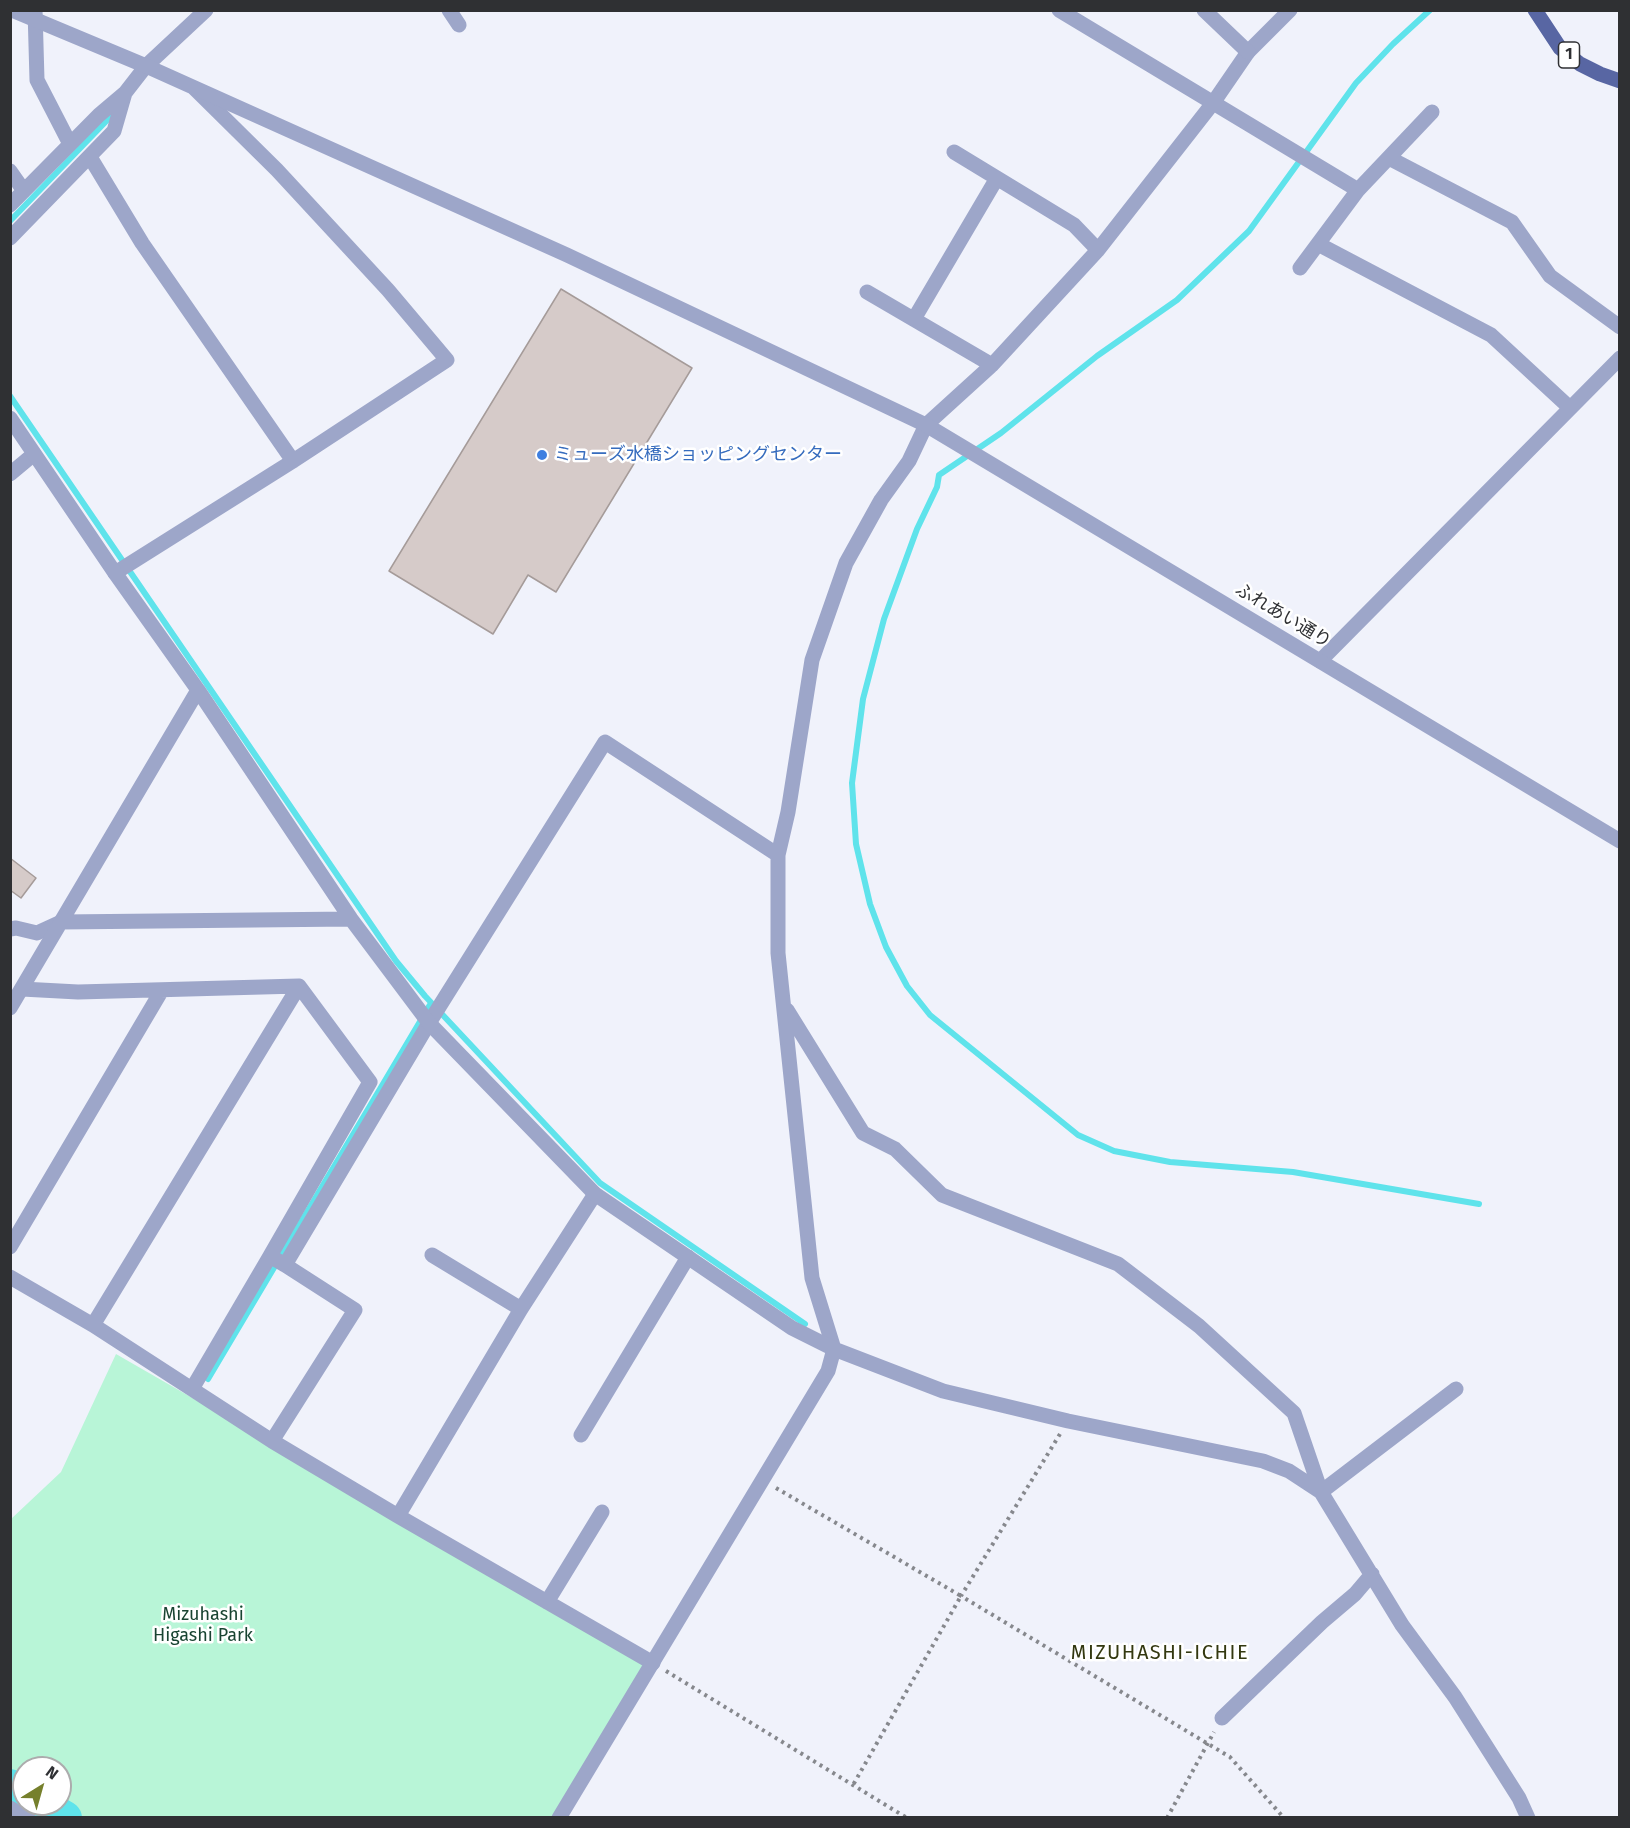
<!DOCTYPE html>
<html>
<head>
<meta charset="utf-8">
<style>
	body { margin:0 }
	#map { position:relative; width:1630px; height:1828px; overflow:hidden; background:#f0f2fb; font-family:"Fira Sans",sans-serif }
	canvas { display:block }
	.frame { position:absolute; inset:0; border:12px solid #2f3033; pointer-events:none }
	.north { position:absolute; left:12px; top:1756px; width:60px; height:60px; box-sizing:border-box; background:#fff; border:2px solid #acacad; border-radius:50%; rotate:37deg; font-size:16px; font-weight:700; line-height:24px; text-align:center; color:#2f3033 }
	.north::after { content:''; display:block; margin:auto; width:21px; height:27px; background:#76802c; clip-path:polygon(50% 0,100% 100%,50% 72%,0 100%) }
</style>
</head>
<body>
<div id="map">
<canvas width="1630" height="1828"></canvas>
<div class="frame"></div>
<div class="north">N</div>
</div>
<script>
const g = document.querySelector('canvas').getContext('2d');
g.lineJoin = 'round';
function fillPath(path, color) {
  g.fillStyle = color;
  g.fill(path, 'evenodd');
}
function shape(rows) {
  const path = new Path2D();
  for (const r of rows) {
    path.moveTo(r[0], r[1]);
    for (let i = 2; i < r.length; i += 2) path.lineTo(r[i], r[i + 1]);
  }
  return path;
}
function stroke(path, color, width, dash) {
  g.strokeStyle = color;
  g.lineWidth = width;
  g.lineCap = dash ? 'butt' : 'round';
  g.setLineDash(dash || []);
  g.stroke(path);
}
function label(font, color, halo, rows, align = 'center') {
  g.font = font + ' "Fira Sans","Noto Sans JP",sans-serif';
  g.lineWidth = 5;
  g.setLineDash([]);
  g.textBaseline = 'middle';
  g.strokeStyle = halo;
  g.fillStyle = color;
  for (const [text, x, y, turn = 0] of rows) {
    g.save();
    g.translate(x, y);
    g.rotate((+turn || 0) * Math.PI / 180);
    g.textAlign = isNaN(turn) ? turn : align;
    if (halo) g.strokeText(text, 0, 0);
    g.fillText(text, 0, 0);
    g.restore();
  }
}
const green = shape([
	[116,1354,653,1663,558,1817,65,1817,42,1804,60,1804,60,1768,24,1768,24,1794,11,1786,11,1519,61,1472]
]);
const stream = shape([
	[1430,10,1393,44,1356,83,1249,231,1177,300,1097,356,1001,433,939,475,937,487,917,529,884,619,863,699,852,783,856,844,870,904,886,947,907,986,930,1015,1078,1135,1114,1151,1170,1162,1293,1172,1479,1204],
	[10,221,116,111],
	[10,396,396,961,425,996,600,1183,805,1324],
	[208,1379,431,1003]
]);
const river = shape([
	[10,1786,24,1794],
	[41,1804,65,1818]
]);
const building = shape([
	[561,289,692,368,556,592,528,575,493,634,389,571,561,289],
	[10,858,36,878,21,898,10,890,10,858]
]);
const path = shape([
	[1060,1434,961,1596,1230,1757,1284,1818],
	[776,1488,961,1596,853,1785],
	[666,1671,907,1818],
	[1167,1818,1214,1732]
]);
const minor = shape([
	[35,10,37,80,70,144],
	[449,10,459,25],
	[1059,10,1358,190],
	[1290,10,1248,52,1213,103,1098,250,992,365,926,425,909,461,881,500,846,563,812,660,788,812,778,855,778,953,812,1278,834,1349,943,1391,1068,1421,1263,1461,1289,1471,1321,1492,1402,1625,1455,1697,1519,1798,1528,1818],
	[954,152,1074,225,1098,250],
	[90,157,142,243,293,461],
	[1389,158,1512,222,1550,276,1620,327],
	[10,171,24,191],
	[10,205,99,115,125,93,146,66,206,10],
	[10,238,114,131,125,93],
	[1318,244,1491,335,1570,408],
	[1300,268,1358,190,1432,112],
	[867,292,992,365],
	[914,319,997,178],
	[10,474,34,454],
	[115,573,293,461,447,360,388,290,277,170,195,89],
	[1320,661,1620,358],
	[10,929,16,928,37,933,61,922],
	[22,989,78,992,299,986],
	[787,1010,863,1133,895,1149,942,1195,1118,1264,1199,1326,1294,1413,1321,1492,1456,1389],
	[10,1247,162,990],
	[432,1255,521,1309],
	[270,1256,370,1082,299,986],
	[10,1277,93,1325,272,1441,398,1516,653,1663],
	[93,1325,299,986],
	[192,1389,270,1256,285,1265,429,1023,605,742,778,855],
	[581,1435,688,1257],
	[272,1441,355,1310,285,1265],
	[398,1516,521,1309,595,1194],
	[547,1602,602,1512],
	[1222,1718,1322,1622,1355,1594,1372,1574],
	[10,1808,28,1818]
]);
const tertiary = shape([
	[12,10,146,66,567,255,926,425,1620,841],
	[1204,10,1248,52],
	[10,418,115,573,198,690,351,919,429,1023,595,1194,792,1328,834,1349,828,1371,559,1818],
	[61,922,351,919],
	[10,1008,198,690]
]);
const primary = shape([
	[1535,10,1560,48,1580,64,1600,74,1620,81]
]);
const markers = [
	[542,455,6,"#3f7fe0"]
];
const shields = [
	[1569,55,21]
];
const shieldNames = [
	["1",1569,55]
];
const shopNames = [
	["ミューズ水橋ショッピングセンター",554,455]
];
const streetNames = [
	["ふれあい通り",1283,616,31]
];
const parkNames = [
	["Mizuhashi",203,1615],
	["Higashi Park",203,1636]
];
const neighbourhoodNames = [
	["MIZUHASHI-ICHIE",1160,1653]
];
fillPath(green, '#b8f5d7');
stroke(stream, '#5fe3eb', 6);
stroke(river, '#5fe3eb', 34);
fillPath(building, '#d6cbc9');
stroke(building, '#a59b99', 1.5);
stroke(path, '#86888d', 4, [3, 4.5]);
stroke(minor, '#9da6c9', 15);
stroke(tertiary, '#9da6c9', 15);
stroke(primary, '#5866a3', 15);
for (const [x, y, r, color] of markers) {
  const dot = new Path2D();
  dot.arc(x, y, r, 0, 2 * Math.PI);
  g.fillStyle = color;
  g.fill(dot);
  stroke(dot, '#fff', 2);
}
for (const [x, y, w] of shields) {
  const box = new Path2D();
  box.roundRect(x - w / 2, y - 13, w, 26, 4.5);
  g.fillStyle = '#fff';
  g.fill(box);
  stroke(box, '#2f3033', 1.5);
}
label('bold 16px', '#2f3033', null, shieldNames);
label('18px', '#366cbe', '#fff', shopNames, 'left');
label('18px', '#2f3033', '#fff', streetNames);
label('18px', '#194432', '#fff', parkNames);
g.letterSpacing = '1.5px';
label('20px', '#333810', '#fff', neighbourhoodNames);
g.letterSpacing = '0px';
</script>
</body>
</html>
